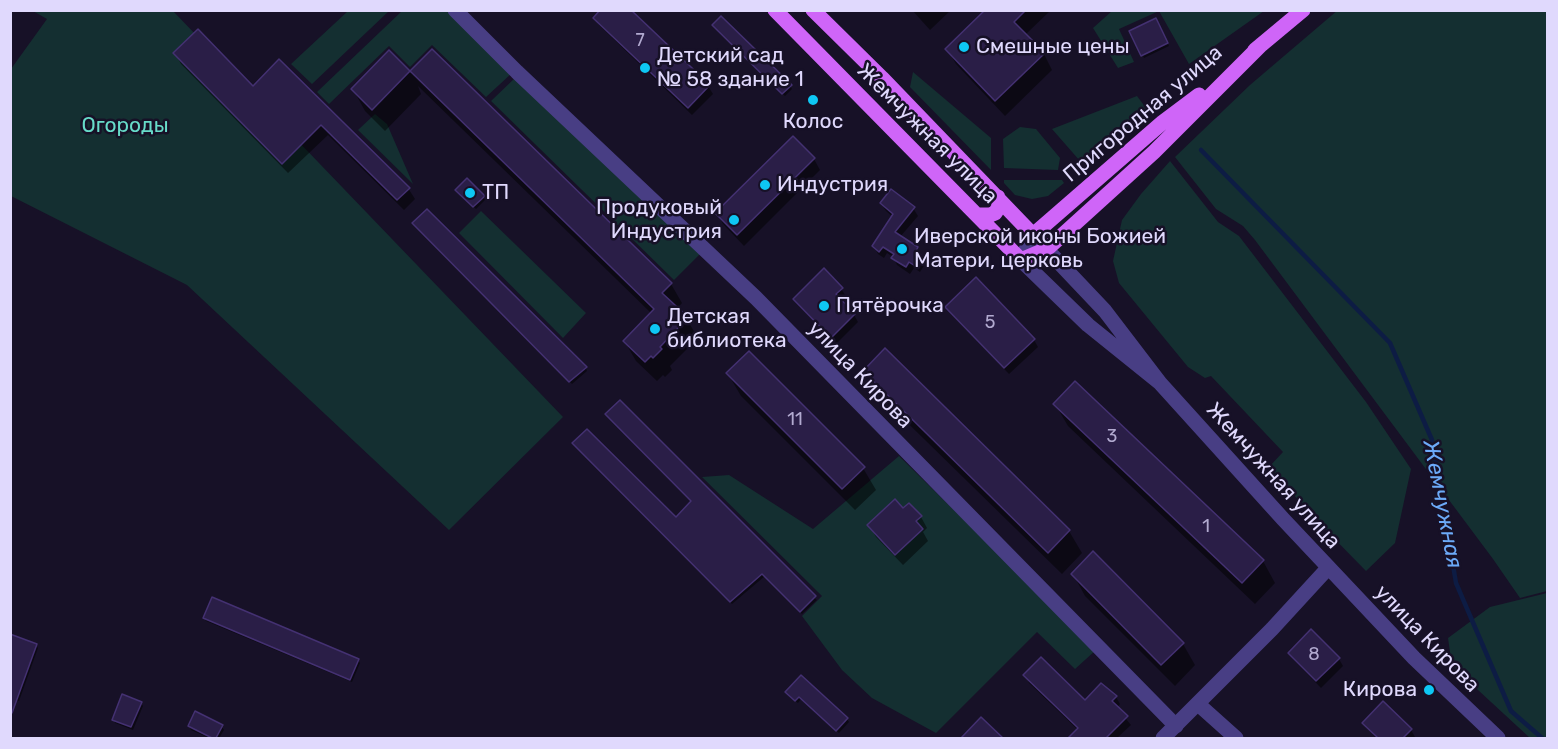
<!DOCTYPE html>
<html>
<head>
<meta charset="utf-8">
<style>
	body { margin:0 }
	#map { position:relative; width:1558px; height:749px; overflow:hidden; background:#171127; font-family:Rubik,sans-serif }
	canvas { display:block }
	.frame { position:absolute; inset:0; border:12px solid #e0d9fd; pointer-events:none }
</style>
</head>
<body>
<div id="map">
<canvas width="1558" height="749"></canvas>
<div class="frame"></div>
</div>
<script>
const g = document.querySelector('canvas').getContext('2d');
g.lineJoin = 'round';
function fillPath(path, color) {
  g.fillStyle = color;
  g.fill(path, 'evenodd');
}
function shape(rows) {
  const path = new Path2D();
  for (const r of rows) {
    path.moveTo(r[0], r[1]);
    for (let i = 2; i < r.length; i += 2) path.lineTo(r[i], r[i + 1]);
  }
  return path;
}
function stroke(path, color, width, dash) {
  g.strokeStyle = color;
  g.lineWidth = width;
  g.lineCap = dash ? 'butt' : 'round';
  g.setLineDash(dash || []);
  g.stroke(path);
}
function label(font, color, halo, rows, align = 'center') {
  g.font = font + ' Rubik,sans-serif';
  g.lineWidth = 5;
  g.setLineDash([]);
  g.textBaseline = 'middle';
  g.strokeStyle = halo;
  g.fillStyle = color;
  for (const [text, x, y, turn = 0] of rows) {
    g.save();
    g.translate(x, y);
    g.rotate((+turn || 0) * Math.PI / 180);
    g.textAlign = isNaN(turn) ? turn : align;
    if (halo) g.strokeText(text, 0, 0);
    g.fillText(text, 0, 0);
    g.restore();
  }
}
const green = shape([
	[1338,10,1547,11,1547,591,1520,598,1493,559,1255,240,1243,226,1216,209,1175,157,1250,85],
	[33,11,173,11,563,417,449,530,187,285,11,196,11,69,47,19],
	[348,11,389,11,312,84,291,64],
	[402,11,450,11,512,73,486,97,432,45,410,67,389,46,329,104,317,92],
	[1112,11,1112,10,1264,11,1189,64,1159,11,1119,29,1134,62,1118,68,1093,28],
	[913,72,991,138,991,170,910,87],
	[516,77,701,253,674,280,491,101],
	[1137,96,1149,112,1080,161,1052,129],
	[375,114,387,124,413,184,358,130],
	[1020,127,1036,129,1060,158,1058,170,1004,168,1003,139],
	[1170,161,1218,222,1239,236,1366,402,1411,469,1395,543,1366,571,1317,521,1269,467,1283,452,1211,376,1205,378,1188,367,1119,283,1113,261,1122,220,1141,194],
	[1004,180,1062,180,1064,183,1048,196,1032,199,1015,195,1004,183],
	[481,211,586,313,563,338,459,233],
	[899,456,1096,650,1075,669,1037,632,936,733,872,698,842,670,802,616,822,596,702,477,729,475,813,529],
	[1547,593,1547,738,1530,738,1452,666,1448,638,1490,607]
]);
const shadow = shape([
	[912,10,951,10,930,30],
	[988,10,1051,10,1025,35,1044,54,1052,70,1005,116,956,64,947,49],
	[595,18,708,86,713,94,692,115,599,25],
	[1156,20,1169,46,1144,58,1131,32],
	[715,28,790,85,792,89,785,96],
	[432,51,671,284,682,303,677,309,686,318,698,338,670,366,672,370,665,377,663,375,657,381,636,361,625,342,652,314,418,86,421,94,385,131,365,111,353,89,389,52,410,73],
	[175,53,253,88,279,61,408,188,415,199,404,210,328,135,288,173,181,64],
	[814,159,820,170,744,246,723,224,717,213],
	[459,193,483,197,485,200,476,209],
	[881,203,913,208,918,216,900,237,917,248,925,264,920,272,914,268,910,274,897,265,893,257,887,253,884,258,878,254,874,246,893,217,886,211],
	[416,226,586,368,587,371,572,384],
	[841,289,846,296,840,301,854,315,858,322,836,344,799,306,794,299],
	[947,307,1034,340,1038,347,1009,374,951,314],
	[885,351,1069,531,1082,553,1062,574,877,393,864,371],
	[728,374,863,468,876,490,855,510,741,396],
	[1055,404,1263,561,1275,583,1255,604,1068,426],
	[576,446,676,519,692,502,817,600,802,614,765,576,732,604],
	[903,510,921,517,927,528,923,532,928,541,903,565,876,537,869,525],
	[1073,574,1183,644,1195,665,1175,686,1085,596],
	[204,618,358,660,360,663,352,682,206,621],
	[36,645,38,648,19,701,10,698],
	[1289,653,1339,659,1343,666,1321,688,1294,660],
	[1025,675,1085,702,1116,697,1120,704,1117,708,1131,725,1117,738,1070,738,1078,730,1029,683],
	[801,677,847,719,849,722,839,733,801,699,798,703,789,696,787,692],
	[141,703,143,706,133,730,115,723,114,719],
	[1364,723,1411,730,1415,737,1376,738],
	[189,726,222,727,224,730,219,738,209,738,191,730]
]);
const stream = shape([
	[1201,150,1390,343,1432,440,1456,583,1511,711,1542,738]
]);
const building = shape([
	[600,10,631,10,710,85,688,108,593,18,600,10],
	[985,10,1026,10,1014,22,1045,53,995,101,945,49,985,10],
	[721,16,792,85,782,94,712,25,721,16],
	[1156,18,1168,43,1141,56,1129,31,1156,18],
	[198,29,253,86,279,59,410,188,397,200,321,125,282,164,173,53,198,29],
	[432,49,672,283,662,293,688,317,660,347,662,349,653,358,651,356,645,362,623,341,654,309,410,71,432,49],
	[389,50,410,71,372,110,351,89,389,50],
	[793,136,815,158,737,235,715,213,793,136],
	[467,178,485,196,473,207,455,190,467,178],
	[891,189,915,207,895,232,918,247,916,251,922,256,915,266,909,262,906,267,891,258,894,254,883,247,879,252,872,246,893,214,880,203,891,189],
	[427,209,587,367,569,382,412,223,427,209],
	[824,268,843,288,836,294,855,314,831,338,793,299,824,268],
	[976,277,1035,339,1004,368,945,307,976,277],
	[885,348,1070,530,1048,553,863,371,885,348],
	[749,351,865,467,842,489,726,373,749,351],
	[1075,381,1264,560,1242,583,1053,404,1075,381],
	[620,400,816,596,800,612,762,574,730,602,572,443,587,429,676,517,691,501,605,414,620,400],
	[895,499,903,508,909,503,922,516,916,521,923,529,895,555,867,525,895,499],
	[1093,551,1184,643,1161,665,1071,574,1093,551],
	[212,597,359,659,350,680,203,618,212,597],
	[1311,629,1340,658,1316,681,1288,653,1311,629],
	[10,634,37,644,12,713,10,713,10,634],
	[1041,657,1085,700,1101,683,1117,696,1112,701,1128,716,1106,738,1068,738,1078,728,1023,675,1041,657],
	[801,675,848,718,836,731,799,697,795,701,785,692,801,675],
	[122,694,142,702,131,727,112,720,122,694],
	[1383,701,1412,729,1403,738,1378,738,1362,723,1383,701],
	[195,711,223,725,216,738,212,738,188,726,195,711],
	[981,717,1003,738,961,738,981,717]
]);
const minor = shape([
	[455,10,517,72,756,298,1176,726],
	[1198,704,1236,738]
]);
const tertiary = shape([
	[1160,383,1105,311,1033,235,1021,260,1088,325,1160,383,1283,519,1414,658,1498,738],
	[1163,738,1272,629,1328,568]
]);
const primary = shape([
	[775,10,1021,260,1047,249,1154,152,1262,44],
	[813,10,882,78,1033,235,1163,122,1199,95],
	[1255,50,1303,10],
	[977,215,990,215,995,213,999,207,998,197]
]);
const markers = [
	[964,47,6,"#0ec7f4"],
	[645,68,6,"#0ec7f4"],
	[813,100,6,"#0ec7f4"],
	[765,185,6,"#0ec7f4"],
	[470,193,6,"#0ec7f4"],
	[734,220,6,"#0ec7f4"],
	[902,249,6,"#0ec7f4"],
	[824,306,6,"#0ec7f4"],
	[655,329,6,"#0ec7f4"],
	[1429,690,6,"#0ec7f4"]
];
const numberNames = [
	["7",640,41],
	["5",990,323],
	["11",795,420],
	["3",1112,437],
	["1",1206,527],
	["8",1314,655]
];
const poiNames = [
	["Смешные цены",976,47],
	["Детский сад",657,56],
	["№ 58 здание 1",657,80],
	["Колос",813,122,"center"],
	["Индустрия",777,185],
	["ТП",482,193],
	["Продуковый",722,208,"right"],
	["Индустрия",722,232,"right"],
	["Иверской иконы Божией",914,237],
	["Матери, церковь",914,261],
	["Пятёрочка",836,306],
	["Детская",667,317],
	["библиотека",667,341],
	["Кирова",1417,690,"right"]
];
const streetNames = [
	["Пригородная улица",1143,114,-40],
	["Жемчужная улица",927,134,45],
	["улица Кирова",860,375,46],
	["Жемчужная улица",1273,476,48],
	["улица Кирова",1427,639,46]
];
const parkNames = [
	["Огороды",125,126]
];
const waterNames = [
	["Жемчужная",1442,504,79]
];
fillPath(green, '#142f31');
fillPath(shadow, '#0007');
stroke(stream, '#0d1c44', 4.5);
fillPath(building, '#2a1e47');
stroke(building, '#443172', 1.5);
stroke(minor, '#483e84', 15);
stroke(tertiary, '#483e84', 15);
stroke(primary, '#cf65f8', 15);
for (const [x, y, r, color] of markers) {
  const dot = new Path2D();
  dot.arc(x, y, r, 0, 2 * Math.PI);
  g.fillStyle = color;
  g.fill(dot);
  stroke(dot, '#171127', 2);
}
label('18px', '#b2aad0', null, numberNames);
label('21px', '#e0d9fd', '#171127', poiNames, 'left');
label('21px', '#e0d9fd', '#171127', streetNames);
label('21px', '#67dbc9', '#171127', parkNames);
label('italic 22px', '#6caaf8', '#171127', waterNames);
</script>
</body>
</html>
